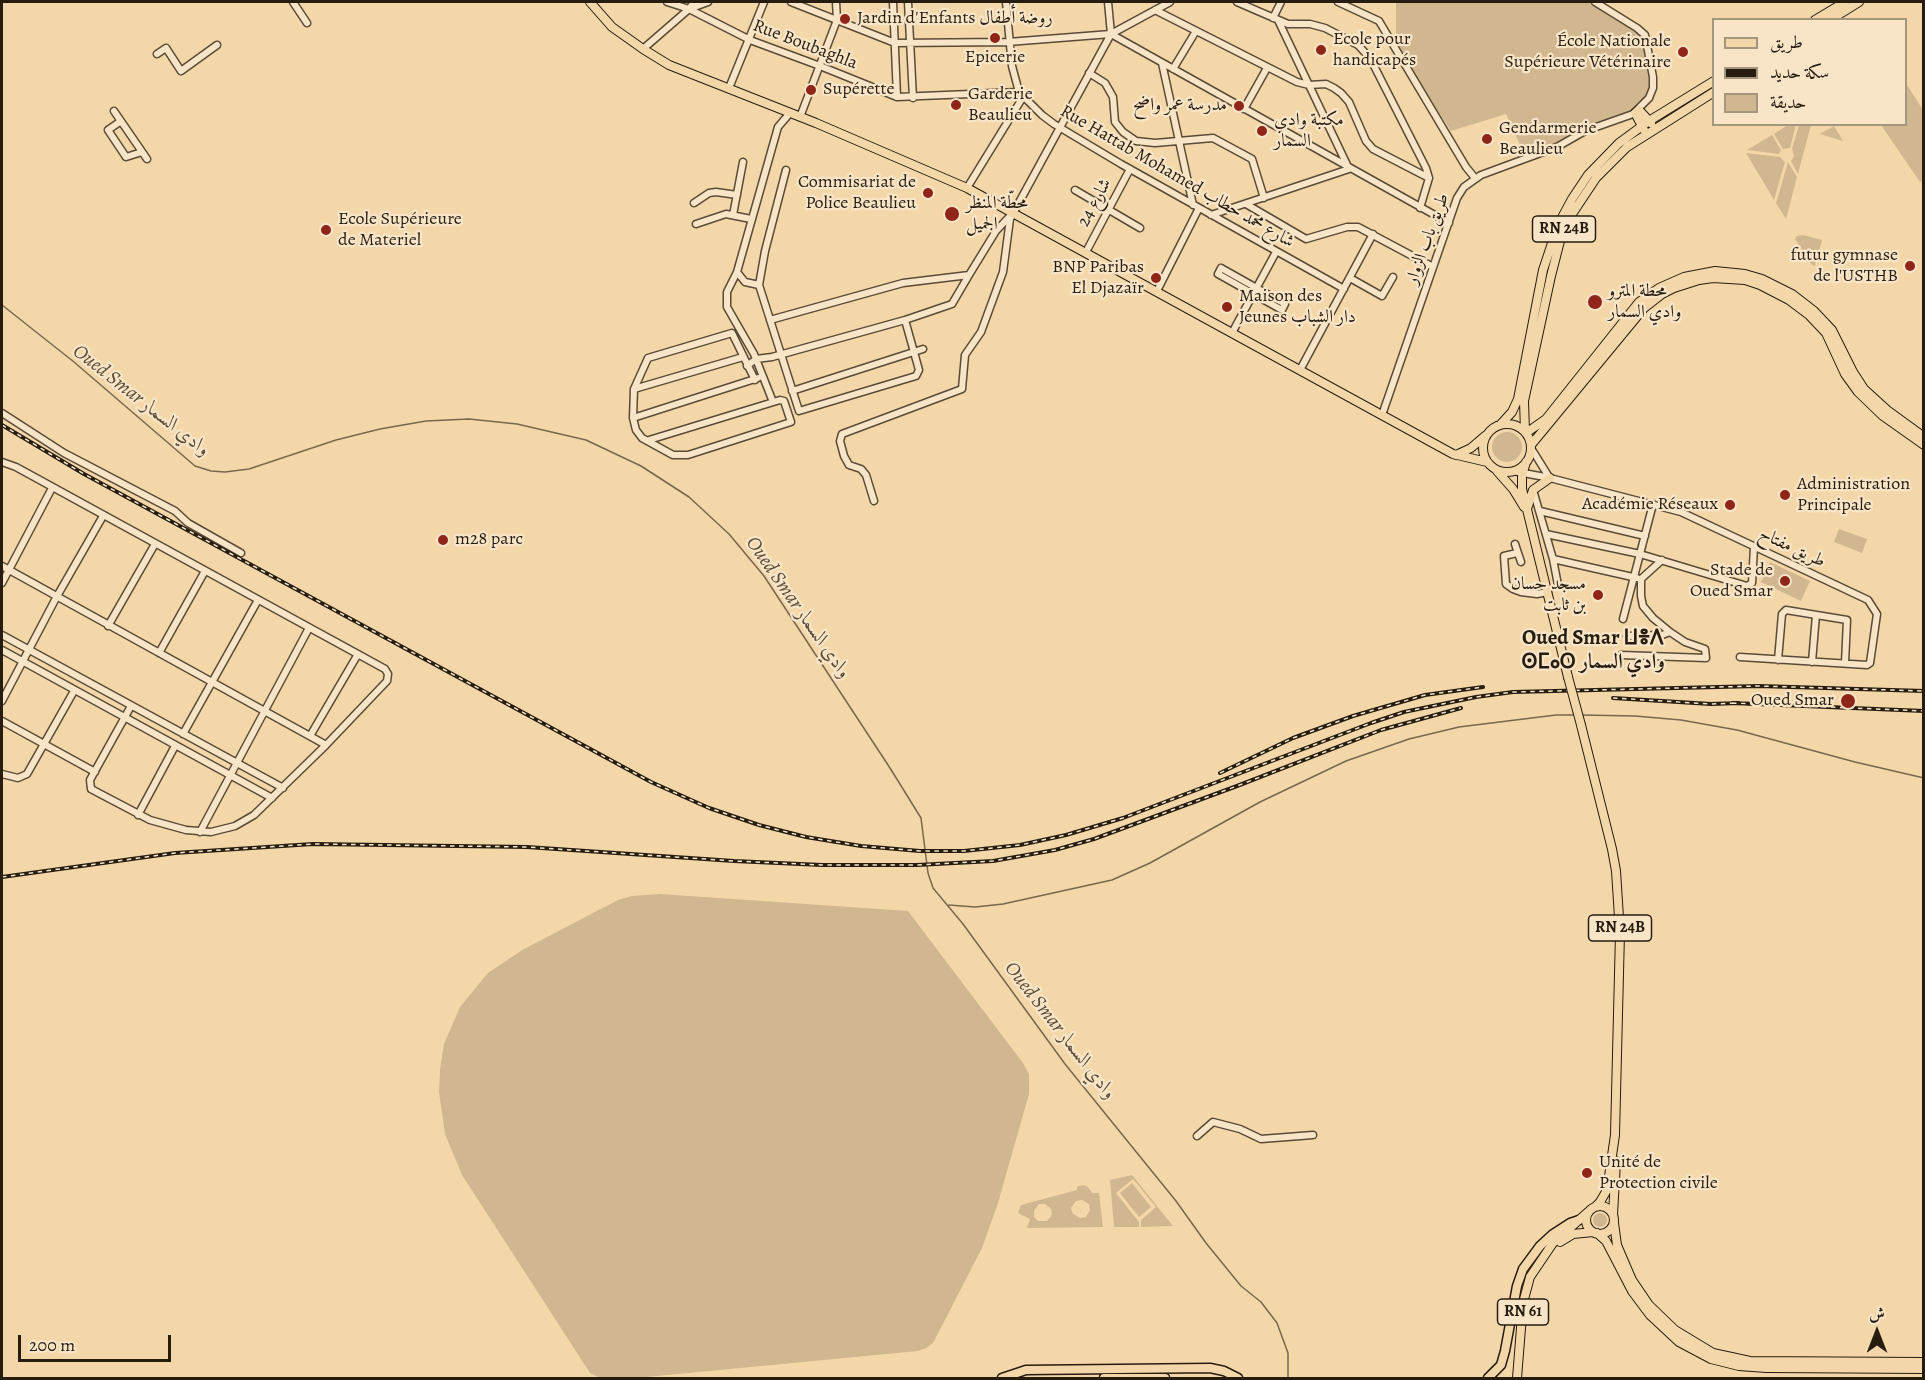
<!DOCTYPE html>
<html>
<head>
<meta charset="utf-8">
<style>
	body { margin:0 }
	#map { position:relative; width:1925px; height:1380px; overflow:hidden; background:#f4d7a9; font-family:Alegreya,Amiri,serif }
	canvas { display:block }
	.frame { position:absolute; inset:0; border:3px solid #261c10; pointer-events:none }
	.legend { position:absolute; left:1712px; top:18px; width:195px; height:108px; box-sizing:border-box; background:#f8e5c7; border:2px solid #a4957e; margin:0; padding:8px 10px; list-style:none; font-size:18px; color:#261c10 }
	.legend li { display:flex; align-items:center; gap:12px; height:30px }
	.legend b { width:30px; border:2px solid #a4957e }
	.north { position:absolute; left:1847px; top:1302px; width:60px; height:60px; -webkit-text-stroke:4px #f8e5c7; paint-order:stroke; rotate:0deg; font-size:16px; font-weight:700; line-height:24px; text-align:center; color:#261c10 }
	.north::after { content:''; display:block; margin:auto; width:21px; height:27px; background:#261c10; clip-path:polygon(50% 0,100% 100%,50% 72%,0 100%) }
	.scale { position:absolute; left:18px; top:1335px; width:153px; height:27px; box-sizing:border-box; border:3px solid #261c10; border-top:0; padding-left:8px; font-size:18px; line-height:21px; white-space:nowrap; color:#261c10; -webkit-text-stroke:4px #f8e5c7; paint-order:stroke }
</style>
</head>
<body>
<div id="map">
<canvas width="1925" height="1380"></canvas>
<div class="frame"></div>
<ul class="legend">
<li><b style="height:8px;background:#f4d7a9"></b>طريق</li>
<li><b style="height:8px;background:#261c10"></b>سكة حديد</li>
<li><b style="height:16px;background:#d1b78f"></b>حديقة</li>
</ul>
<div class="north">ش</div>
<div class="scale">200 m</div>
</div>
<script>
const g = document.querySelector('canvas').getContext('2d');
g.lineJoin = 'round';
function fillPath(path, color) {
  g.fillStyle = color;
  g.fill(path, 'evenodd');
}
function shape(rows) {
  const path = new Path2D();
  for (const r of rows) {
    if (r.length === 3) {
      path.moveTo(r[0] + r[2], r[1]);
      path.arc(r[0], r[1], r[2], 0, 2 * Math.PI);
      continue;
    }
    path.moveTo(r[0], r[1]);
    for (let i = 2; i < r.length; i += 2) path.lineTo(r[i], r[i + 1]);
  }
  return path;
}
function stroke(path, color, width, dash) {
  g.strokeStyle = color;
  g.lineWidth = width;
  g.lineCap = dash ? 'butt' : 'round';
  g.setLineDash(dash || []);
  g.stroke(path);
}
function label(font, color, halo, rows, align = 'center') {
  g.font = font + ' Alegreya,Amiri,"Noto Sans Tifinagh",serif';
  g.lineWidth = 4.5;
  g.setLineDash([]);
  g.textBaseline = 'middle';
  g.strokeStyle = halo;
  g.fillStyle = color;
  for (const [text, x, y, turn = 0] of rows) {
    g.save();
    g.translate(x, y);
    g.rotate((+turn || 0) * Math.PI / 180);
    g.textAlign = isNaN(turn) ? turn : align;
    if (halo) g.strokeText(text, 0, 0);
    g.fillText(text, 0, 0);
    g.restore();
  }
}
const green = shape([
	[1396,2,1588,2,1640,34,1651,76,1652,89,1639,107,1575,132,1572,139,1525,156,1506,114,1451,131,1396,48],
	[1907,85,1923,110,1924,180,1920,182,1881,125,1906,124],
	[1789,124,1796,125,1790,148,1783,149,1774,134],
	[1799,125,1811,125,1798,174,1791,161,1794,156,1792,149],
	[1834,126,1843,141,1820,134],
	[1772,135,1781,150,1779,154,1747,150],
	[1746,153,1780,157,1785,162,1774,200],
	[1788,162,1797,177,1786,219,1776,203],
	[1803,235,1822,240,1815,266,1811,264,1795,239,1797,236],
	[1507,447,15],
	[1839,529,1867,539,1862,553,1834,542],
	[1770,562,1810,581,1801,601,1761,582],
	[660,894,908,911,1023,1063,1029,1074,1029,1094,998,1203,982,1248,933,1343,926,1348,918,1351,636,1378,600,1378,590,1373,462,1175,445,1134,439,1092,440,1070,444,1044,460,1007,488,973,524,949,618,900,632,896],
	[1132,1175,1173,1226,1141,1227,1141,1220,1156,1207,1133,1179,1116,1193,1139,1222,1139,1227,1114,1227,1110,1180],
	[1132,1183,1151,1207,1139,1217,1120,1193],
	[1083,1185,1088,1187,1092,1193,1099,1193,1103,1227,1027,1228,1030,1219,1018,1213,1021,1205,1077,1190,1077,1187],
	[1082,1200,1089,1204,1090,1210,1086,1217,1080,1218,1073,1214,1071,1208,1076,1201],
	[1039,1204,1045,1204,1051,1209,1052,1215,1047,1221,1038,1221,1034,1217,1034,1211],
	[1600,1220,7]
]);
const stream = shape([
	[2,305,74,362,195,466,211,471,225,472,249,469,336,440,380,429,426,421,469,419,517,424,586,440,641,466,689,497,729,534,764,576,890,768,921,818,928,873,933,888,963,924,1065,1064,1176,1201,1206,1243,1241,1286,1261,1302,1277,1323,1288,1353,1288,1378],
	[1581,715,1635,716,1681,720,1737,730,1855,762,1924,778],
	[949,905,975,907,1003,904,1112,880,1150,863,1260,802,1346,761,1409,739,1459,727,1556,715,1576,715]
]);
const minor = shape([
	[293,2,307,23],
	[667,2,689,9,708,2],
	[791,2,895,43,1008,42,1111,34,1449,223],
	[893,2,897,97],
	[908,2,913,98],
	[1006,2,1012,66,1019,92,1042,115,1054,124,1121,164,1344,289],
	[1108,2,1111,34],
	[1237,2,1288,24,1310,24,1325,28,1358,45,1370,58,1426,168,1429,178,1420,208],
	[1338,2,1379,21,1466,167,1475,178],
	[689,9,750,40,820,66,897,97,1019,92],
	[1155,10,1297,82,1309,85,1326,84,1334,88,1341,93,1349,102,1366,141,1373,149,1429,178],
	[1273,18,1281,2],
	[1111,34,1170,2],
	[643,49,689,9,694,2],
	[157,54,166,48,181,71,217,45],
	[1162,63,1193,205],
	[1173,69,1196,31],
	[1089,73,1105,83,1113,97,1115,122,1123,132,1136,141,1155,143,1213,138,1252,159,1264,198],
	[729,88,764,2],
	[1244,109,1267,68],
	[114,111,147,159],
	[800,117,837,20,836,2],
	[121,121,108,130,126,157,142,152],
	[786,170,765,251,759,285,799,411,916,376,919,370,905,320],
	[967,188,1023,97],
	[1075,190,1140,228],
	[694,203,709,193,716,192,737,195],
	[1246,204,1306,239,1347,227,1358,227,1433,267],
	[733,215,743,162],
	[1211,215,1349,169,1278,20],
	[696,224,726,214,751,219],
	[1086,252,1130,169],
	[1221,268,1285,304,1282,310,1218,274,1221,268],
	[737,272,727,292,727,307,754,354,773,402],
	[1350,278,1382,296,1393,277],
	[759,285,745,282,737,272,778,127,790,113],
	[1157,291,1199,208],
	[770,320,903,283,969,275,996,231,1010,216],
	[1232,333,1276,252],
	[747,366,756,359,772,357,905,320,952,304,969,275],
	[1300,370,1373,234],
	[634,389,743,357],
	[792,391,923,349],
	[2,413,64,453,175,511,188,523,241,553],
	[1382,415,1457,198,1464,187,1481,175,1557,147,1585,131,1633,114,1649,98,1653,88,1653,77,1645,35,1637,28,1595,2],
	[633,418,758,378],
	[649,440,780,400,784,401,791,422,688,455,673,455,642,438,636,430,633,418,634,389,648,358,732,333,755,380],
	[1531,448,1549,477],
	[2,462,16,467,385,669,388,674,387,681,326,745,254,815,235,826,211,832,186,830,150,820,91,789,90,780,131,706],
	[1513,471,1550,478,1681,512,1868,600,1877,614,1870,663,1867,665,1740,657],
	[1533,490,1553,559,1558,585],
	[874,501,866,475,861,469,849,465,844,456,840,441,842,434,962,389,965,355,981,332,1003,272,1010,219,1111,34],
	[1540,511,1645,536],
	[1546,534,1640,554,1747,586,1752,583,1754,547],
	[1515,544,1521,562],
	[1517,553,1504,556,1506,584,1513,589,1521,592,1537,594,1548,592],
	[1553,559,1637,578],
	[2,566,326,745],
	[2,583,52,488],
	[1623,619,1653,504],
	[108,626,155,544],
	[2,635,283,788],
	[1627,636,1662,635,1670,632],
	[2,650,272,798],
	[159,653,205,571],
	[1621,655,1706,658,1705,649,1685,642,1670,632,1653,618,1643,606,1641,596,1641,579,1662,560],
	[1778,660,1782,614,1786,610,1847,620,1845,663],
	[1812,662,1816,615],
	[2,701,56,598,103,516],
	[2,721,95,772],
	[183,734,258,600],
	[310,736,358,654],
	[2,774,18,778,27,774,74,691],
	[138,815,175,746],
	[200,832,309,628],
	[1197,1136,1213,1122,1240,1129,1261,1139,1313,1135]
]);
const major = shape([
	[590,2,612,27,643,49,669,65,816,123,967,188,1453,454,1487,462],
	[1815,20,1845,2],
	[1830,20,1859,2],
	[1639,110,1651,123],
	[1635,113,1644,130],
	[1507,448,24],
	[1501,424,1512,412,1518,399,1543,270,1558,225,1572,199,1588,175,1619,143,1649,121,1714,81],
	[1525,431,1524,401,1551,276,1560,241,1572,214,1596,178,1627,147,1714,92],
	[1526,433,1546,419,1639,302,1659,288,1684,277,1715,271,1745,274,1762,279,1792,294,1814,311,1832,330,1853,372,1864,389,1887,410,1924,437],
	[1531,445,1644,308,1662,294,1674,288,1699,280,1713,278,1745,280,1760,285,1789,300,1809,315,1826,333,1845,374,1858,392,1883,416,1924,445],
	[1456,455,1471,448,1485,436],
	[1526,462,1522,476,1522,489,1568,677],
	[1497,471,1513,489,1524,507],
	[1528,506,1533,490,1550,478],
	[1581,725,1612,849,1616,871,1620,933,1615,1135,1607,1190,1600,1202,1595,1207],
	[1600,1220,14],
	[1613,1215,1616,1161],
	[1614,1223,1617,1245,1632,1280,1649,1305,1675,1330,1713,1353,1750,1361,1924,1362],
	[1597,1233,1606,1241,1632,1291,1650,1315,1679,1342,1711,1359,1739,1366,1766,1368,1924,1369],
	[1560,1242,1573,1234,1593,1232],
	[1517,1378,1523,1303,1530,1277,1553,1243,1588,1212]
]);
const highway = shape([
	[1002,1378,1026,1370,1210,1368,1224,1371,1238,1378],
	[1104,1378,1165,1378],
	[1488,1378,1501,1365,1505,1351,1517,1286,1523,1269,1540,1246,1553,1234,1570,1223,1579,1220]
]);
const rail = shape([
	[2,425,84,474,651,782,709,808,759,825,806,837,861,846,920,851,964,851,1020,845,1066,835,1123,818,1371,723,1404,712,1476,697,1513,692,1759,686,1924,691],
	[1613,698,1711,704,1739,703],
	[1732,703,1924,711],
	[1220,773,1293,738,1353,716,1425,695,1483,687],
	[2,877,175,853,313,844,527,847,734,861,822,865,917,865,993,861,1055,850,1094,839,1237,786,1381,730,1461,708]
]);
const majorBridge = shape([
	[1568,677,1581,725]
]);
const markers = [
	[845,19,6,"#8f2418"],
	[995,38,6,"#8f2418"],
	[1321,50,6,"#8f2418"],
	[1683,52,6,"#8f2418"],
	[811,90,6,"#8f2418"],
	[956,105,6,"#8f2418"],
	[1239,106,6,"#8f2418"],
	[1262,131,6,"#8f2418"],
	[1487,139,6,"#8f2418"],
	[928,193,6,"#8f2418"],
	[952,214,8,"#8f2418"],
	[326,230,6,"#8f2418"],
	[1910,266,6,"#8f2418"],
	[1156,278,6,"#8f2418"],
	[1595,302,8,"#8f2418"],
	[1227,307,6,"#8f2418"],
	[1785,495,6,"#8f2418"],
	[1730,505,6,"#8f2418"],
	[443,540,6,"#8f2418"],
	[1785,581,6,"#8f2418"],
	[1598,595,6,"#8f2418"],
	[1848,701,8,"#8f2418"],
	[1587,1173,6,"#8f2418"]
];
const shields = [
	[1564,229,63],
	[1620,928,63],
	[1523,1312,51]
];
const shieldNames = [
	["RN 24B",1564,229],
	["RN 24B",1620,928],
	["RN 61",1523,1312]
];
const poiNames = [
	["Jardin d'Enfants روضة أطفال",857,19],
	["Ecole pour",1333,40],
	["handicapés",1333,61],
	["École Nationale",1671,42,"right"],
	["Supérieure Vétérinaire",1671,63,"right"],
	["Epicerie",995,58,"center"],
	["Supérette",823,90],
	["Garderie",968,95],
	["Beaulieu",968,116],
	["مدرسة عمر واضح",1227,106,"right"],
	["مكتبة وادي",1274,121],
	["السمار",1274,142],
	["Gendarmerie",1499,129],
	["Beaulieu",1499,150],
	["Commisariat de",916,183,"right"],
	["Police Beaulieu",916,204,"right"],
	["محطّة المنظر",966,204],
	["الجميل",966,225],
	["Ecole Supérieure",338,220],
	["de Materiel",338,241],
	["futur gymnase",1898,256,"right"],
	["de l'USTHB",1898,277,"right"],
	["BNP Paribas",1144,268,"right"],
	["El Djazaïr",1144,289,"right"],
	["محطة المترو",1608,292],
	["وادي السمار",1608,313],
	["Maison des",1239,297],
	["Jeunes دار الشباب",1239,318],
	["Administration",1797,485],
	["Principale",1797,506],
	["Académie Réseaux",1718,505,"right"],
	["m28 parc",455,540],
	["Stade de",1773,571,"right"],
	["Oued Smar",1773,592,"right"],
	["مسجد حسان",1586,585,"right"],
	["بن ثابت",1586,606,"right"],
	["Oued Smar",1834,701,"right"],
	["Unité de",1599,1163],
	["Protection civile",1599,1184]
];
const streetNames = [
	["Rue Boubaghla",805,45,21],
	["Rue Hattab Mohamed شارع محمد حطاب",1177,177,30],
	["شارع 24",1095,203,-62],
	["طريق باب الزوار",1428,239,-70],
	["طريق مفتاح",1792,548,25]
];
const waterNames = [
	["Oued Smar وادي السمار",141,401,38],
	["Oued Smar وادي السمار",798,608,55],
	["Oued Smar وادي السمار",1060,1031,52]
];
const quarterNames = [
	["Oued Smar ⵡⴻⴷ",1593,639],
	["ⵙⵎⴰⵔ وادي السمار",1593,663]
];
fillPath(green, '#d1b78f');
stroke(stream, '#78664d', 1.5);
stroke(minor, '#5a4b36', 9);
stroke(major, '#261c10', 10);
stroke(highway, '#261c10', 11);
stroke(minor, '#f8e5c7', 6);
stroke(major, '#f4d7a9', 8);
stroke(highway, '#f4d7a9', 8);
stroke(rail, '#261c10', 4);
stroke(rail, '#f8e5c7', 1.5, [4.5]);
stroke(majorBridge, '#261c10', 10, []);
stroke(majorBridge, '#f4d7a9', 8);
for (const [x, y, r, color] of markers) {
  const dot = new Path2D();
  dot.arc(x, y, r, 0, 2 * Math.PI);
  g.fillStyle = color;
  g.fill(dot);
  stroke(dot, '#f8e5c7', 2);
}
for (const [x, y, w] of shields) {
  const box = new Path2D();
  box.roundRect(x - w / 2, y - 13, w, 26, 4.5);
  g.fillStyle = '#f8e5c7';
  g.fill(box);
  stroke(box, '#261c10', 1.5);
}
label('bold 16px', '#261c10', null, shieldNames);
label('18px', '#261c10', '#f8e5c7', poiNames, 'left');
label('18px', '#261c10', '#f8e5c7', streetNames);
label('italic 20px', '#5c4d38', '#f8e5c7', waterNames);
label('bold 21px', '#261c10', '#f8e5c7', quarterNames);
</script>
</body>
</html>
